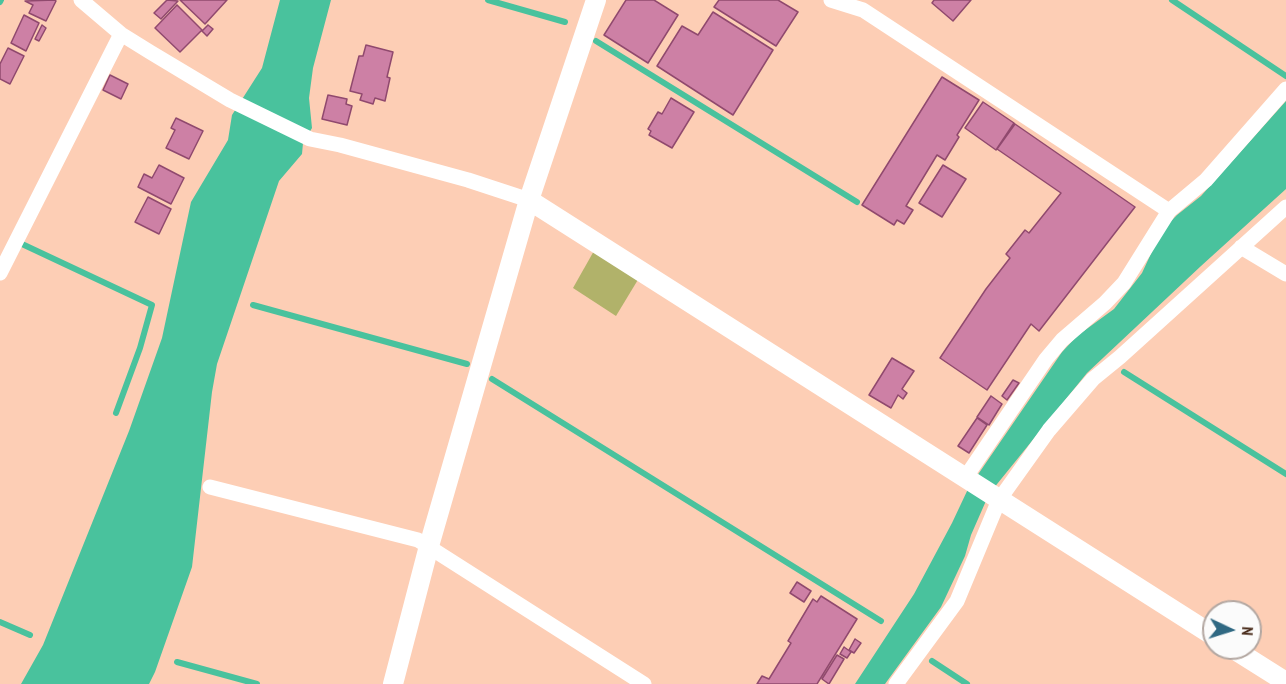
<!DOCTYPE html>
<html>
<head>
<meta charset="utf-8">
<style>
	body { margin:0 }
	#map { position:relative; width:1286px; height:684px; overflow:hidden; background:#fdceb5; font-family:"PT Sans Narrow",sans-serif }
	canvas { display:block }
	.north { position:absolute; left:1202px; top:600px; width:60px; height:60px; box-sizing:border-box; background:#fbfbfb; border:2px solid #b3a7a1; border-radius:50%; rotate:94deg; font-size:16px; font-weight:700; line-height:24px; text-align:center; color:#482a19 }
	.north::after { content:''; display:block; margin:auto; width:21px; height:27px; background:#306983; clip-path:polygon(50% 0,100% 100%,50% 72%,0 100%) }
</style>
</head>
<body>
<div id="map">
<canvas width="1286" height="684"></canvas>
<div class="north">N</div>
</div>
<script>
const g = document.querySelector('canvas').getContext('2d');
g.lineJoin = 'round';
function fillPath(path, color) {
  g.fillStyle = color;
  g.fill(path, 'evenodd');
}
function shape(rows) {
  const path = new Path2D();
  for (const r of rows) {
    path.moveTo(r[0], r[1]);
    for (let i = 2; i < r.length; i += 2) path.lineTo(r[i], r[i + 1]);
  }
  return path;
}
function stroke(path, color, width, dash) {
  g.strokeStyle = color;
  g.lineWidth = width;
  g.lineCap = dash ? 'butt' : 'round';
  g.setLineDash(dash || []);
  g.stroke(path);
}
const green = shape([
	[595,249,639,278,616,316,573,288]
]);
const water = shape([
	[280,0,331,0,313,68,309,98,312,128,303,143,302,154,279,181,217,364,212,392,192,567,155,672,149,684,21,684,43,645,129,431,162,338,191,202,228,140,232,115,262,68],
	[1286,101,1286,189,1201,266,1087,373,989,494,971,535,965,556,941,607,885,684,855,684,914,594,952,523,968,489,1062,352,1077,336,1114,309,1142,273,1162,230,1177,215,1201,196]
]);
const stream = shape([
	[488,0,565,22],
	[1172,0,1286,76],
	[0,2,1,0],
	[596,41,857,202],
	[22,244,152,305,140,348,116,413],
	[253,305,467,364],
	[1124,372,1286,474],
	[492,379,881,621],
	[0,622,30,635],
	[932,661,967,684],
	[177,662,257,684]
]);
const building = shape([
	[167,0,178,1,161,19,154,13,167,0],
	[180,0,227,0,205,24,180,0],
	[626,0,654,0,678,15,648,63,604,35,626,0],
	[719,0,778,0,798,12,776,46,714,7,719,0],
	[934,0,971,0,953,21,932,3,934,0],
	[25,1,55,0,56,1,46,21,29,13,33,5,25,1],
	[177,5,202,30,180,52,155,28,177,5],
	[713,12,773,50,733,115,657,66,682,26,698,35,713,12],
	[24,15,39,23,26,51,11,43,24,15],
	[42,25,46,28,39,41,35,39,42,25],
	[208,25,213,29,207,36,202,31,208,25],
	[366,45,393,52,387,77,390,78,385,101,375,98,373,104,360,100,362,94,350,91,359,56,363,56,366,45],
	[8,48,24,56,10,84,0,79,0,64,8,48],
	[110,75,128,84,121,99,103,90,110,75],
	[942,77,979,100,957,135,959,137,945,160,937,155,906,206,913,210,904,224,897,220,894,225,862,205,942,77],
	[328,95,347,99,346,104,352,106,347,125,322,119,328,95],
	[671,98,694,112,672,148,649,135,651,131,648,129,658,112,662,114,671,98],
	[983,102,1014,123,996,150,965,128,983,102],
	[176,118,203,131,189,159,166,148,175,130,171,128,176,118],
	[1015,124,1135,207,1039,331,1031,324,987,390,940,358,986,289,1010,258,1006,254,1025,230,1029,233,1061,193,997,149,1015,124],
	[159,165,184,178,171,204,138,187,144,174,152,178,159,165],
	[943,165,966,179,942,217,919,203,943,165],
	[148,197,171,209,159,234,135,222,148,197],
	[892,358,914,371,902,389,907,393,903,399,898,395,891,408,869,395,892,358],
	[1013,380,1019,383,1007,400,1002,396,1013,380],
	[991,396,1002,404,989,425,977,417,991,396],
	[977,418,987,425,969,453,958,446,977,418],
	[797,582,811,591,804,602,790,593,797,582],
	[821,596,857,619,817,684,757,684,762,676,769,679,791,643,788,641,813,599,817,602,821,596],
	[855,639,861,643,854,653,849,650,855,639],
	[844,647,851,652,847,658,840,654,844,647],
	[837,655,844,659,829,684,822,679,837,655]
]);
const minor = shape([
	[81,0,121,34,150,52,230,100,310,139,340,145,468,180,529,200],
	[831,0,863,10,1169,211],
	[1241,247,1286,274],
	[0,273,121,34],
	[965,478,1046,359,1062,340,1105,303,1124,283,1169,211,1206,180,1286,89],
	[210,487,418,540,644,684],
	[896,684,957,601,999,500,1049,430,1093,379,1120,357,1286,207]
]);
const tertiary = shape([
	[529,200,1214,636],
	[1232,648,1286,682],
	[393,684,429,546,529,200,596,0]
]);
fillPath(green, '#b1b26a');
fillPath(water, '#49c29d');
stroke(stream, '#49c29d', 6);
fillPath(building, '#cd80a5');
stroke(building, '#90496e', 1.5);
stroke(minor, '#fff', 15);
stroke(tertiary, '#fff', 20);
</script>
</body>
</html>
